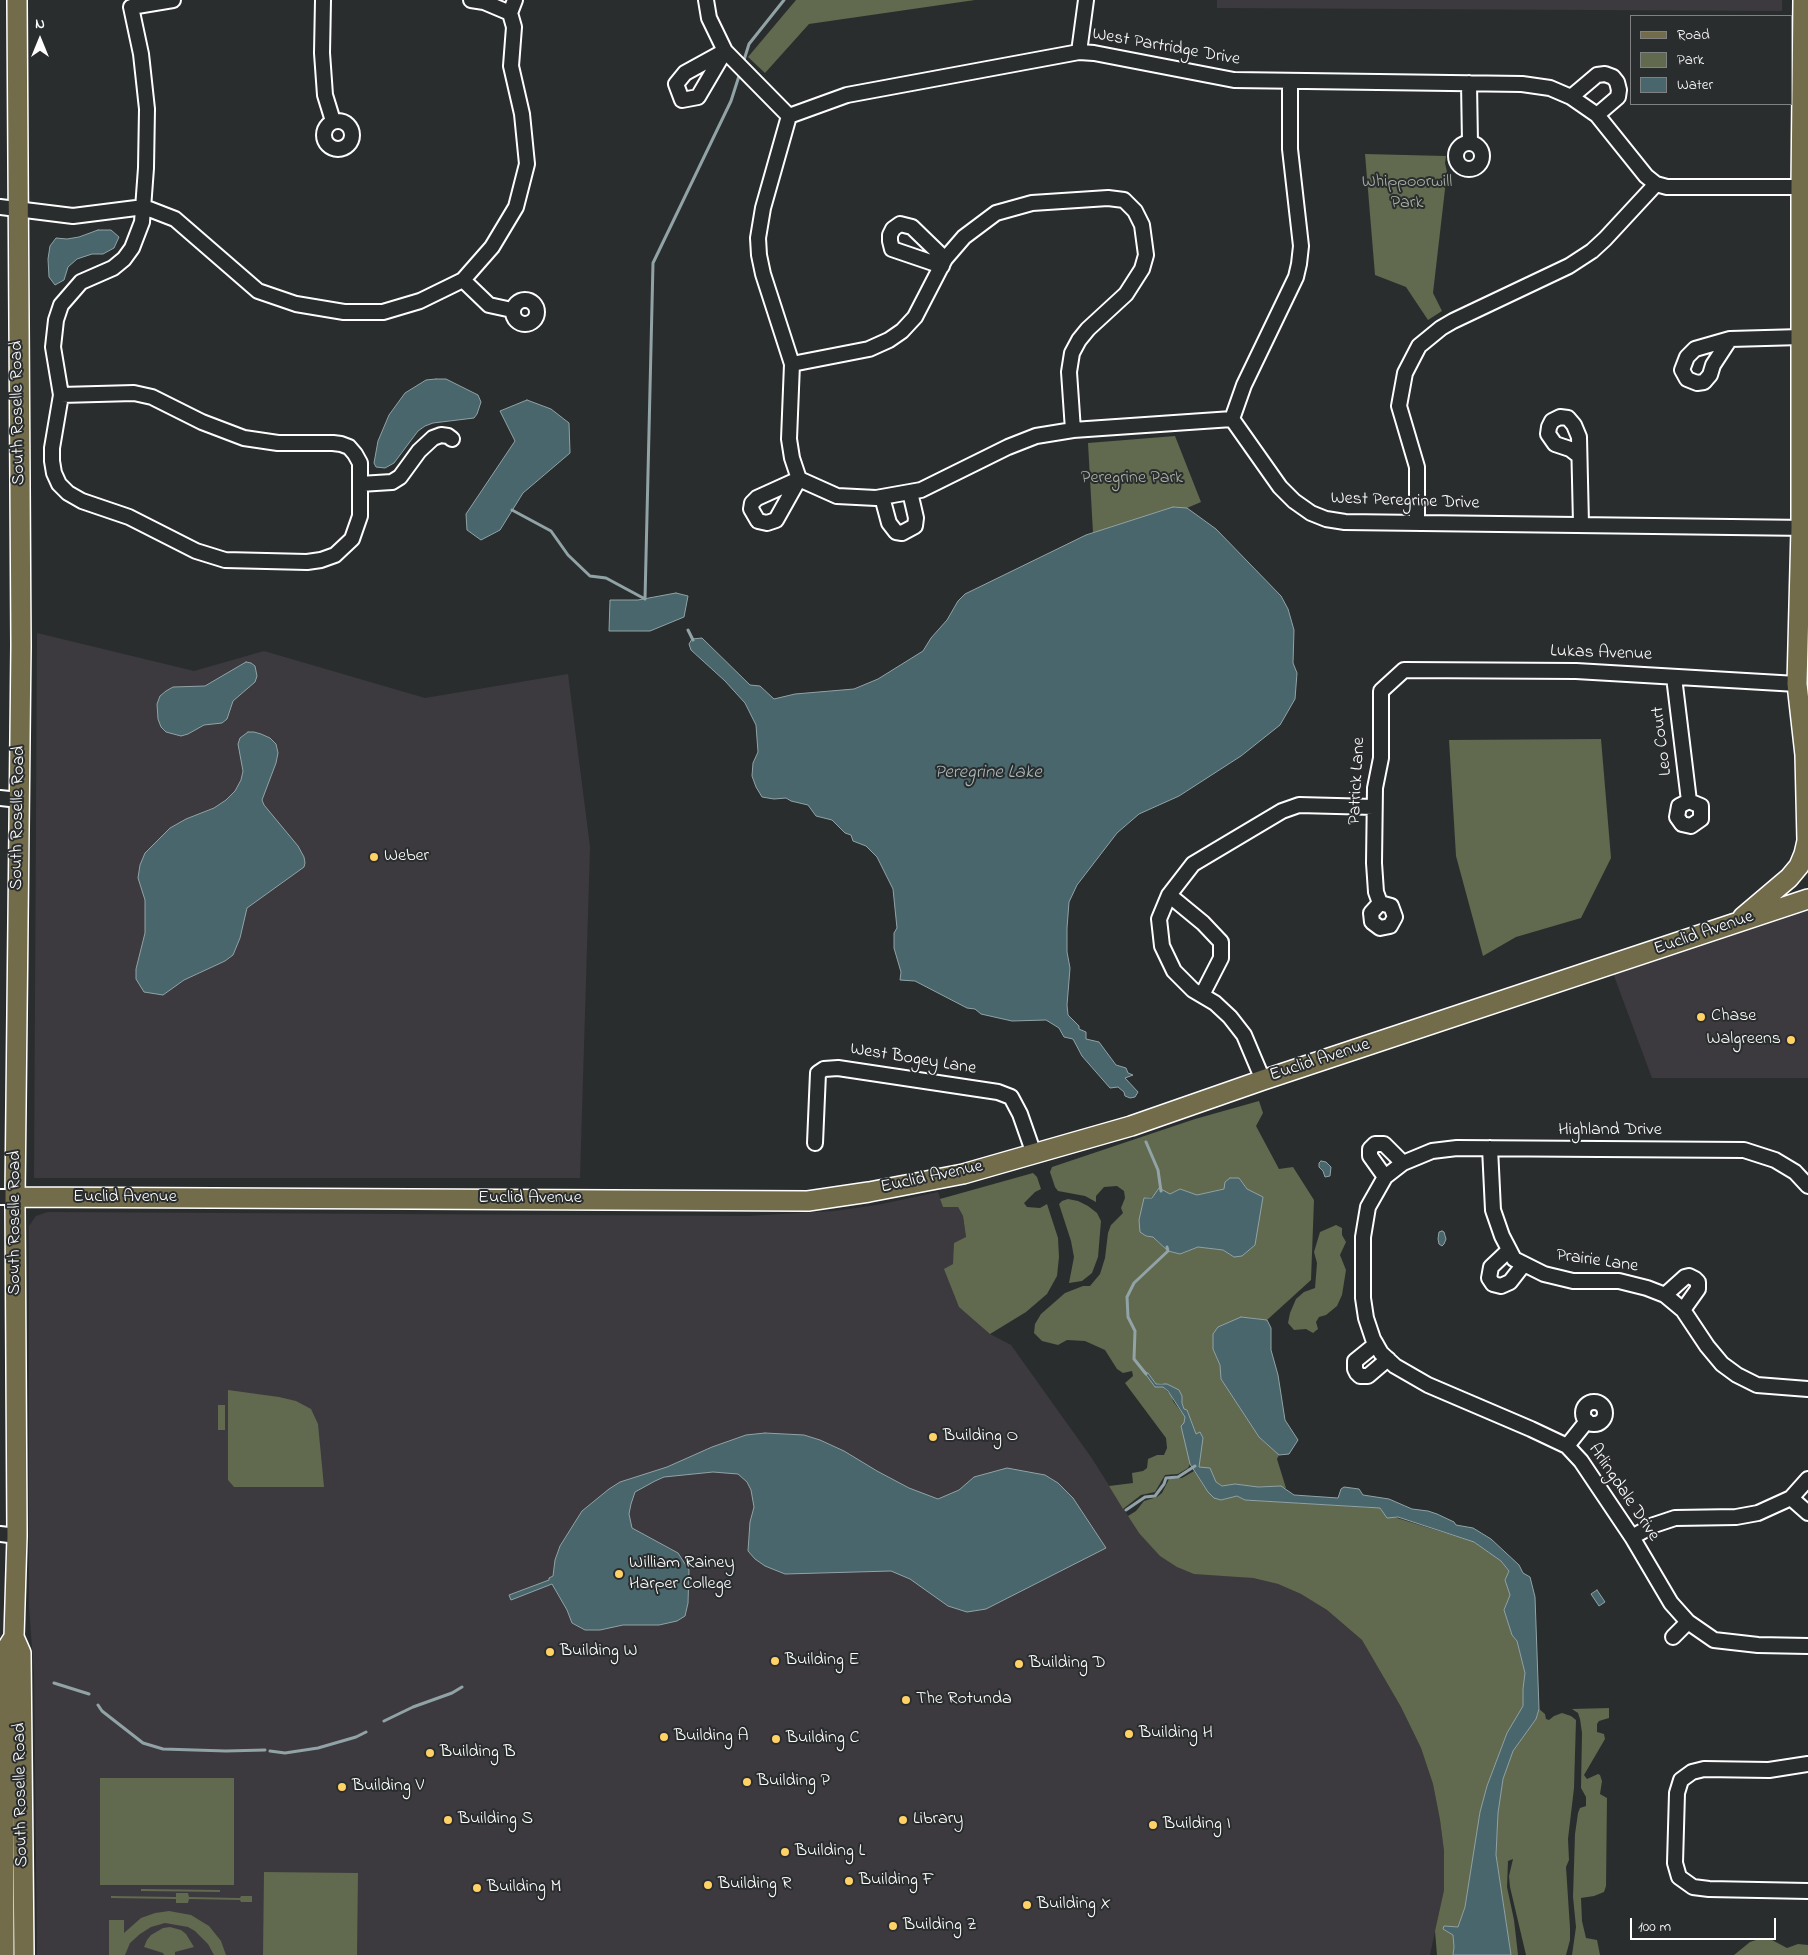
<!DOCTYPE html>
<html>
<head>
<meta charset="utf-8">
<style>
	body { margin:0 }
	#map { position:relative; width:1808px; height:1955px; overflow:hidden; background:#2a2d2e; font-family:"Indie Flower",sans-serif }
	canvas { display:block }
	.legend { position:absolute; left:1630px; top:15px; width:162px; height:90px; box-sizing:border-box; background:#2a2d2e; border:1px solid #7f8182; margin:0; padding:6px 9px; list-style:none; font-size:15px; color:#fff }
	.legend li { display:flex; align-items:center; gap:10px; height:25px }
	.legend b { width:25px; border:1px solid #7f8182 }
	.north { position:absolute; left:15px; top:15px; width:50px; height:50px; -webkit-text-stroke:4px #2a2d2e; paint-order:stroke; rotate:0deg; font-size:14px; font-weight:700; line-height:20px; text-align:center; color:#fff }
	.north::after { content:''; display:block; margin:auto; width:18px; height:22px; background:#fff; clip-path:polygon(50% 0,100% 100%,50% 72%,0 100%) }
	.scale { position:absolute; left:1630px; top:1918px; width:146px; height:22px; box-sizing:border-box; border:2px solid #fff; border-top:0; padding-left:6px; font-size:15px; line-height:18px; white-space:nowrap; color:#fff; -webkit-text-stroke:4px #2a2d2e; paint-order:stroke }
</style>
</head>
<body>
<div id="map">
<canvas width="1808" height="1955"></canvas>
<ul class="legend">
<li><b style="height:6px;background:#726c4b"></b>Road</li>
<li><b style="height:14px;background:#61694f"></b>Park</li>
<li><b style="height:14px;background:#48666b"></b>Water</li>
</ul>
<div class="north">N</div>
<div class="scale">100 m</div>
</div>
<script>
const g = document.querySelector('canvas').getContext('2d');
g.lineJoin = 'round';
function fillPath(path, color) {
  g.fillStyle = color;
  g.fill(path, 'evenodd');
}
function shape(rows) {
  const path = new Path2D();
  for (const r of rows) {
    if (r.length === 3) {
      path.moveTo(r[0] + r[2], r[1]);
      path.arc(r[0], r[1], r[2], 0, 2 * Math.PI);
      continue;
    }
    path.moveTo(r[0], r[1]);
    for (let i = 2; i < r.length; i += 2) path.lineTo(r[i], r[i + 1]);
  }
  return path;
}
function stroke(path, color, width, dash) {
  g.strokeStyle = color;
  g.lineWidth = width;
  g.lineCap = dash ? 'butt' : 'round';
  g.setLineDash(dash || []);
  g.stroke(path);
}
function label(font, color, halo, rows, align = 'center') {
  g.font = font + ' "Indie Flower",sans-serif';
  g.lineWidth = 4;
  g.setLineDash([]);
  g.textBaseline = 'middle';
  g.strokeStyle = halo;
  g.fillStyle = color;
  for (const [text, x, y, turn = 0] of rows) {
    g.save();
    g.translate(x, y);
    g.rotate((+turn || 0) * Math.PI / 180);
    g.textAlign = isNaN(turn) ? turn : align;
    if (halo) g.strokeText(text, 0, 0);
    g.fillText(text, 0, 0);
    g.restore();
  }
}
const built = shape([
	[1217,0,1782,0,1782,11,1217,8],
	[37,633,194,671,264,651,425,698,568,674,590,847,580,1178,34,1178],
	[1808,899,1808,1078,1652,1078,1610,965],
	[938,1192,943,1207,958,1207,963,1216,966,1238,990,1334,1011,1345,1091,1457,1139,1533,1225,1575,1253,1578,1278,1584,1301,1594,1327,1610,1362,1640,1401,1707,1421,1748,1433,1784,1440,1820,1444,1851,1444,1890,1430,1955,37,1955,34,1674,29,1607,29,1226,36,1216,48,1212,748,1216,834,1211,877,1205]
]);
const green = shape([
	[796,0,975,0,809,24,765,73,748,57],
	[1365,154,1446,156,1445,163,1447,172,1433,293,1442,311,1428,320,1406,287,1375,275],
	[1175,436,1201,502,1187,508,1173,507,1093,533,1088,443],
	[1601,739,1611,858,1581,918,1516,937,1483,956,1456,856,1449,740],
	[1259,1101,1263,1113,1256,1126,1279,1169,1293,1167,1314,1200,1311,1280,1267,1320,1241,1317,1213,1349,1220,1365,1221,1379,1259,1437,1279,1455,1277,1459,1286,1488,1274,1486,1258,1487,1235,1484,1222,1486,1216,1482,1199,1467,1196,1434,1187,1410,1184,1409,1182,1403,1182,1396,1162,1383,1156,1384,1148,1373,1155,1387,1163,1387,1172,1396,1173,1401,1185,1417,1184,1423,1190,1464,1188,1468,1178,1474,1165,1475,1155,1492,1141,1495,1123,1509,1109,1486,1133,1483,1132,1473,1143,1471,1147,1468,1148,1459,1157,1455,1164,1455,1167,1448,1166,1438,1125,1383,1133,1376,1132,1371,1123,1373,1117,1369,1105,1350,1085,1341,1067,1340,1058,1345,1042,1341,1034,1333,1035,1324,1041,1314,1065,1293,1083,1286,1090,1286,1100,1274,1105,1258,1108,1233,1111,1225,1123,1213,1121,1208,1125,1198,1124,1191,1117,1186,1104,1187,1096,1196,1096,1202,1085,1196,1058,1191,1055,1187,1050,1172,1052,1167,1195,1119],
	[1239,1178,1247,1189,1234,1257,1223,1250,1198,1247,1180,1254,1168,1251,1153,1237,1146,1236,1144,1198,1170,1194,1180,1189,1197,1195,1224,1189],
	[1033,1173,1037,1177,1041,1189,1035,1192,1024,1203,1027,1207,1040,1208,1047,1204,1058,1238,1059,1257,1057,1276,1047,1294,1026,1312,990,1334,959,1307,944,1269,953,1264,954,1243,966,1237,963,1216,958,1207,943,1207,940,1199],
	[1068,1199,1078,1201,1088,1206,1097,1213,1101,1221,1098,1257,1092,1273,1082,1281,1069,1283,1074,1257,1071,1241,1059,1204,1062,1201],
	[1336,1225,1342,1228,1342,1235,1346,1242,1340,1255,1346,1270,1342,1295,1337,1306,1326,1315,1319,1317,1316,1322,1318,1329,1313,1333,1306,1329,1294,1330,1288,1323,1290,1313,1296,1299,1304,1292,1315,1288,1317,1263,1314,1252,1320,1232],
	[228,1390,279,1397,296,1401,311,1409,318,1424,324,1487,234,1487,228,1480],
	[218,1405,225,1405,225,1430,218,1430],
	[1194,1471,1208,1492,1221,1500,1237,1496,1245,1500,1380,1508,1384,1513,1394,1517,1474,1542,1501,1561,1509,1571,1505,1580,1510,1595,1504,1610,1512,1635,1517,1641,1525,1673,1523,1689,1523,1706,1507,1733,1487,1786,1480,1812,1465,1907,1458,1927,1444,1926,1443,1929,1453,1935,1454,1947,1453,1955,1437,1955,1435,1931,1444,1890,1444,1851,1440,1820,1433,1784,1421,1748,1401,1707,1362,1640,1327,1610,1301,1594,1278,1584,1253,1578,1194,1574,1177,1567,1160,1556,1139,1533,1128,1516,1136,1511,1144,1501,1157,1497,1162,1493,1169,1479,1182,1478],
	[1609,1708,1609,1718,1599,1721,1597,1724,1597,1732,1604,1734,1605,1739,1584,1775,1587,1779,1598,1774,1600,1775,1602,1781,1600,1794,1607,1798,1606,1886,1604,1892,1594,1896,1581,1898,1582,1921,1586,1938,1597,1940,1600,1955,1572,1955,1576,1927,1573,1897,1575,1834,1578,1813,1580,1808,1586,1806,1586,1797,1581,1788,1582,1733,1580,1719,1578,1713,1572,1709],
	[1539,1709,1545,1714,1546,1719,1549,1720,1554,1716,1562,1713,1571,1716,1576,1720,1574,1788,1568,1839,1569,1860,1566,1867,1570,1928,1570,1940,1566,1955,1526,1955,1510,1887,1509,1876,1513,1859,1508,1861,1507,1887,1514,1920,1518,1955,1511,1955,1496,1855,1498,1813,1503,1779,1513,1751,1536,1719],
	[100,1778,234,1778,234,1885,100,1885],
	[264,1872,358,1873,357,1955,263,1955],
	[141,1889,220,1890,220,1892,141,1891],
	[176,1893,188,1893,189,1897,240,1898,241,1896,252,1896,252,1902,241,1902,240,1900,189,1899,188,1903,176,1903,176,1899,111,1898,111,1896,176,1897],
	[169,1911,191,1915,209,1926,221,1941,226,1955,214,1955,208,1944,195,1931,188,1927,165,1923,151,1927,140,1934,130,1943,125,1955,109,1955,109,1920,124,1920,124,1933,141,1918,155,1913],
	[170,1927,181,1930,186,1934,194,1947,175,1952,175,1955,164,1955,163,1953,144,1947,147,1940,151,1935,163,1928],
	[1759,1939,1772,1940,1787,1948,1798,1944,1808,1945,1808,1955,1734,1955,1750,1942]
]);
const water = shape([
	[98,230,111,230,119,237,114,248,103,254,92,254,77,259,68,267,64,280,55,285,49,277,48,259,50,246,56,238,67,239,79,237,98,230],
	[436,379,446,379,478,395,481,402,477,414,474,418,433,423,425,426,418,431,394,463,385,468,376,467,374,463,378,441,389,415,405,393,426,380,436,379],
	[527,400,551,409,569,423,570,453,523,493,500,530,481,540,467,530,466,514,515,441,500,411,527,400],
	[1173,507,1187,508,1216,529,1281,596,1288,609,1294,630,1293,663,1297,673,1295,699,1280,725,1241,756,1179,796,1139,814,1117,833,1077,885,1069,902,1067,928,1067,952,1070,968,1067,1005,1068,1015,1079,1026,1079,1029,1086,1032,1086,1039,1099,1042,1116,1065,1126,1068,1128,1073,1133,1075,1125,1078,1138,1092,1135,1097,1130,1098,1125,1096,1124,1092,1118,1087,1110,1088,1082,1056,1073,1039,1064,1037,1059,1028,1046,1020,1012,1021,981,1014,975,1009,967,1008,915,981,900,980,901,972,894,948,894,933,897,928,893,889,877,857,866,846,853,841,851,835,845,833,832,820,816,816,808,805,791,801,786,798,774,799,762,797,756,787,752,776,753,763,758,752,756,725,745,703,725,681,691,650,689,644,692,639,702,638,750,685,760,686,774,699,795,694,854,689,878,679,923,651,931,638,947,620,958,601,965,594,1086,535,1173,507],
	[676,593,688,596,684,617,650,631,609,631,610,600,638,600,676,593],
	[246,662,251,663,255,666,257,676,255,682,233,701,227,719,222,723,204,725,188,734,181,736,166,732,161,727,158,719,157,704,160,696,166,691,173,687,205,686,246,662],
	[248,732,254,732,261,734,270,738,276,744,278,753,276,763,262,800,264,805,298,846,304,857,305,863,304,867,247,908,240,938,233,955,225,961,184,980,163,995,144,992,136,979,136,969,145,933,145,900,138,878,140,865,145,853,170,828,186,819,214,808,226,800,235,791,241,780,243,771,238,744,240,738,248,732],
	[1321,1161,1326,1162,1331,1167,1330,1176,1325,1177,1323,1171,1319,1167,1319,1163,1321,1161],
	[1230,1178,1239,1178,1247,1189,1263,1197,1255,1245,1242,1256,1234,1257,1223,1250,1198,1247,1180,1254,1168,1251,1153,1237,1146,1236,1140,1232,1139,1220,1144,1198,1152,1198,1159,1188,1170,1194,1180,1189,1197,1195,1224,1189,1225,1182,1230,1178],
	[1442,1231,1444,1232,1446,1239,1444,1244,1442,1246,1439,1244,1438,1239,1439,1232,1442,1231],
	[1241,1317,1267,1320,1271,1328,1271,1350,1278,1375,1285,1420,1298,1440,1289,1454,1279,1455,1259,1437,1221,1379,1220,1365,1213,1349,1213,1334,1218,1327,1241,1317],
	[1144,1372,1148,1373,1156,1384,1167,1384,1179,1390,1182,1396,1182,1403,1184,1409,1187,1410,1196,1434,1200,1432,1203,1438,1199,1467,1210,1468,1216,1482,1222,1486,1235,1484,1258,1487,1281,1486,1294,1495,1338,1498,1341,1489,1344,1487,1359,1489,1363,1495,1389,1499,1412,1509,1428,1511,1437,1514,1454,1522,1456,1525,1473,1528,1491,1539,1519,1565,1523,1573,1530,1577,1535,1597,1539,1709,1536,1719,1513,1751,1503,1779,1498,1813,1496,1855,1511,1955,1453,1955,1454,1947,1453,1935,1443,1929,1444,1926,1458,1927,1465,1907,1480,1812,1487,1786,1507,1733,1523,1706,1523,1689,1525,1673,1517,1641,1512,1635,1504,1610,1510,1595,1505,1580,1509,1571,1501,1561,1474,1542,1398,1517,1387,1518,1380,1508,1245,1500,1237,1496,1221,1500,1214,1498,1208,1492,1190,1464,1181,1426,1184,1423,1185,1417,1168,1391,1163,1387,1155,1387,1144,1372],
	[765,1433,804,1435,820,1440,844,1451,877,1471,909,1488,938,1499,959,1490,974,1477,1007,1468,1045,1475,1058,1483,1073,1498,1106,1548,986,1609,967,1612,948,1606,910,1579,891,1571,785,1574,765,1566,755,1559,748,1551,750,1522,754,1507,751,1490,747,1482,738,1474,713,1472,664,1477,655,1481,635,1492,631,1504,629,1514,632,1528,678,1553,689,1570,688,1603,685,1616,677,1621,659,1625,623,1625,600,1630,585,1630,572,1623,567,1610,552,1584,511,1600,509,1595,549,1580,549,1578,553,1576,555,1560,560,1546,582,1511,609,1489,620,1482,667,1467,712,1447,746,1435,765,1433],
	[1597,1590,1605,1602,1599,1606,1591,1594,1597,1590]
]);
const stream = shape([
	[744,60,749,44,784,0],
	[512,510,551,531,568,555,590,576,606,578,645,599],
	[645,599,653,263,731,101,739,76],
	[688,630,693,640],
	[1146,1142,1158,1170,1161,1191],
	[1146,1374,1134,1359,1135,1331,1128,1317,1127,1297,1134,1283,1168,1251,1167,1247],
	[1126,1510,1145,1497,1155,1496,1164,1484,1166,1478,1178,1477,1195,1466],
	[54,1683,89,1694],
	[98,1705,102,1711,143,1743,163,1749,226,1751,265,1750],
	[384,1721,413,1707,452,1693,462,1687],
	[270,1751,285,1753,318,1748,356,1737,366,1732]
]);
const minor = shape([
	[323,0,322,53,325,95,333,121],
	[471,0,484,2,510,13],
	[706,0,709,18,725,51,789,116],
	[510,13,515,0],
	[725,51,698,97,682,100,676,84,685,73,725,51],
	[1079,52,1086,0],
	[1469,83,1470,143],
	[1571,97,1597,75,1605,74,1613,77,1617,82,1619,90,1618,97,1597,115],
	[789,116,847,95,1079,52,1094,53,1234,80,1522,84,1550,88,1571,97,1597,115,1646,176,1656,184,1667,187,1801,187],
	[789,116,763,208,758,238,759,255,763,274,792,364,789,439,792,458,799,479],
	[338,135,14],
	[1469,156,13],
	[0,207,73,216,144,207,175,219,258,291,296,304,344,312,383,312,420,301,463,280,492,247,516,207,527,164,522,114,511,66,514,27,510,13],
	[942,266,892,249,890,241,890,235,893,229,900,224,912,227,945,259],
	[463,280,489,305,512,310],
	[525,312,12],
	[1730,339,1713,365,1710,375,1704,382,1697,383,1687,379,1682,370,1687,357,1695,349,1730,339,1801,337],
	[792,364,869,349,889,340,902,331,915,317,945,259,964,237,996,213,1032,203,1108,198,1124,200,1135,211,1142,225,1146,255,1142,269,1126,294,1088,329,1079,340,1072,353,1069,372,1073,430],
	[61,395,134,393,152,397,202,422,244,438,278,443,333,443,341,444,349,447,355,454,360,463,360,516,352,539,335,555,321,560,307,562,225,560,196,551,129,517,82,501,68,493,59,484,54,473,52,461,52,448,61,395,53,347,56,320,61,305,81,282,113,268,124,259,132,248,142,222,146,168,147,109,141,54,131,7,173,0],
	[1232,419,1244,385,1296,277,1299,264,1301,246,1290,149,1290,82],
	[1579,456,1570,449,1555,444,1548,434,1549,427,1552,421,1560,417,1568,418,1574,425,1579,437,1581,524],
	[799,479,837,496,876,498,921,490,1008,447,1036,436,1073,430,1232,419,1280,487,1294,501,1311,513,1326,519,1345,522,1808,528],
	[799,479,776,520,767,523,758,521,751,509,752,503,757,498,799,479],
	[360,484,392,482,400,477,419,451,433,438,441,435,448,436,452,439],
	[882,497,889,523,896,532,902,533,915,526,916,518,910,492],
	[1417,523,1417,467,1399,406,1405,373,1419,346,1441,328,1453,321,1569,266,1592,251,1605,239,1656,184],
	[1674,677,1689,801,1679,806,1677,817,1682,824,1691,826,1701,819,1701,806,1689,801],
	[0,798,19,800],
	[1169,895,1193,864,1282,811,1299,805,1374,807],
	[1380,903,1391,906,1395,917,1390,926,1380,928,1372,922,1371,913,1380,903,1376,892,1374,863,1375,788,1381,758,1381,691,1404,670,1576,671,1797,684],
	[1202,995,1221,958,1221,942,1203,923,1169,895,1159,919,1162,946,1174,971,1193,990,1215,1003,1230,1017,1244,1035,1263,1080],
	[815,1143,818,1073,824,1069,838,1068,998,1092,1011,1097,1020,1114,1034,1154],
	[1490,1148,1493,1210,1502,1236,1514,1259,1544,1274,1573,1281,1619,1281,1647,1288,1665,1295,1683,1310,1707,1346,1722,1364,1737,1375,1757,1385,1808,1389],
	[1385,1177,1370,1156,1370,1149,1375,1144,1384,1144,1403,1163],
	[1808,1186,1795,1172,1775,1160,1744,1150,1457,1148,1432,1151,1403,1163,1385,1177,1368,1207,1363,1237,1363,1298,1366,1318,1373,1339,1381,1353,1395,1366,1428,1385,1531,1429,1567,1446,1581,1461,1632,1537,1671,1603,1688,1622,1714,1640,1758,1645,1808,1646],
	[0,1197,15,1197],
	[1509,1250,1491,1267,1489,1278,1493,1284,1501,1286,1510,1282,1524,1264],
	[1665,1295,1685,1277,1689,1276,1695,1279,1698,1282,1698,1289,1683,1310],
	[1376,1344,1355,1361,1355,1369,1357,1373,1360,1376,1368,1376,1388,1359],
	[1594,1413,11],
	[1567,1446,1587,1421],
	[1791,1498,1808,1513],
	[0,1534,17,1536],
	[1632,1537,1654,1525,1675,1518,1736,1517,1758,1513,1791,1498,1808,1479],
	[1673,1637,1688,1622],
	[1808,1764,1769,1770,1704,1769,1692,1772,1681,1780,1677,1793,1675,1863,1679,1877,1693,1887,1709,1889,1808,1891]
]);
const major = shape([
	[17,0,21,645,15,1197,17,1536,14,1637,21,1653,24,1955],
	[1803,0,1801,187,1801,528,1797,684,1805,755,1808,763],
	[1743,917,1789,878,1799,866,1804,854,1807,841,1805,755],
	[15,1197,808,1201,869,1192,963,1174,1131,1126,1263,1080,1808,899],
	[4,1955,3,1654,14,1637]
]);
const markers = [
	[374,857,5,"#ffd166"],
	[1701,1017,5,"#ffd166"],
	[1791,1040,5,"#ffd166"],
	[933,1437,5,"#ffd166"],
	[619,1574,5,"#ffd166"],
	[550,1652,5,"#ffd166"],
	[775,1661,5,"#ffd166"],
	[1019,1664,5,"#ffd166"],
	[906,1700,5,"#ffd166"],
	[1129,1734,5,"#ffd166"],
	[664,1737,5,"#ffd166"],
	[776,1739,5,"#ffd166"],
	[430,1753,5,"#ffd166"],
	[747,1782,5,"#ffd166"],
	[342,1787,5,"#ffd166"],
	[448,1820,5,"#ffd166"],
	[903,1820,5,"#ffd166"],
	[1153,1825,5,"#ffd166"],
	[785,1852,5,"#ffd166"],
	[849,1881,5,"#ffd166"],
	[708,1885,5,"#ffd166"],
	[477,1888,5,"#ffd166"],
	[1027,1905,5,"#ffd166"],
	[893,1926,5,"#ffd166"]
];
const streetNames = [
	["West Partridge Drive",1166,48,10],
	["South Roselle Road",19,413,-91],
	["West Peregrine Drive",1405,502,2],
	["Lukas Avenue",1601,654,2],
	["Leo Court",1663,741,-97],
	["Patrick Lane",1358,781,-87],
	["South Roselle Road",19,818,-89],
	["Euclid Avenue",1704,934,-19],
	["West Bogey Lane",913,1060,9],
	["Euclid Avenue",1320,1061,-18],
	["Highland Drive",1610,1131],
	["Euclid Avenue",932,1178,-12],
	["Euclid Avenue",125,1198],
	["Euclid Avenue",530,1199],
	["South Roselle Road",16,1223,-90],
	["Prairie Lane",1597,1262,8],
	["Arlingdale Drive",1623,1493,56],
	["South Roselle Road",22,1795,-91]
];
const parkNames = [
	["Whippoorwill",1407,183],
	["Park",1407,204],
	["Peregrine Park",1132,479]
];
const poiNames = [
	["Weber",384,857],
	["Chase",1711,1017],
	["Walgreens",1781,1040,"right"],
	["Building O",943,1437],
	["William Rainey",629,1564],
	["Harper College",629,1585],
	["Building W",560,1652],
	["Building E",785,1661],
	["Building D",1029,1664],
	["The Rotunda",916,1700],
	["Building H",1139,1734],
	["Building A",674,1737],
	["Building C",786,1739],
	["Building B",440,1753],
	["Building P",757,1782],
	["Building V",352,1787],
	["Building S",458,1820],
	["Library",913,1820],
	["Building I",1163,1825],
	["Building L",795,1852],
	["Building F",859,1881],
	["Building R",718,1885],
	["Building M",487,1888],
	["Building X",1037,1905],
	["Building Z",903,1926]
];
const waterNames = [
	["Peregrine Lake",988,774]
];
fillPath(built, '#3c3a3e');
fillPath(green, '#61694f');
fillPath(water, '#48666b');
stroke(water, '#91a3a6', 1);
stroke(stream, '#91a3a6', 3);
stroke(minor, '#fff', 18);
stroke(major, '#fff', 22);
stroke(minor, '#2a2d2e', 14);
stroke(major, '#726c4b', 19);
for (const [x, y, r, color] of markers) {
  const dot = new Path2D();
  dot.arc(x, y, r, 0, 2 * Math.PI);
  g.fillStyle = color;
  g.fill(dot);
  stroke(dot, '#2a2d2e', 2);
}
label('18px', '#fff', '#2a2d2e', streetNames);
label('18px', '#b0b4a7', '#2a2d2e', parkNames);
label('18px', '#fff', '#2a2d2e', poiNames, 'left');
label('italic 19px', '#adbabc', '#2a2d2e', waterNames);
</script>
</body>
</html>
